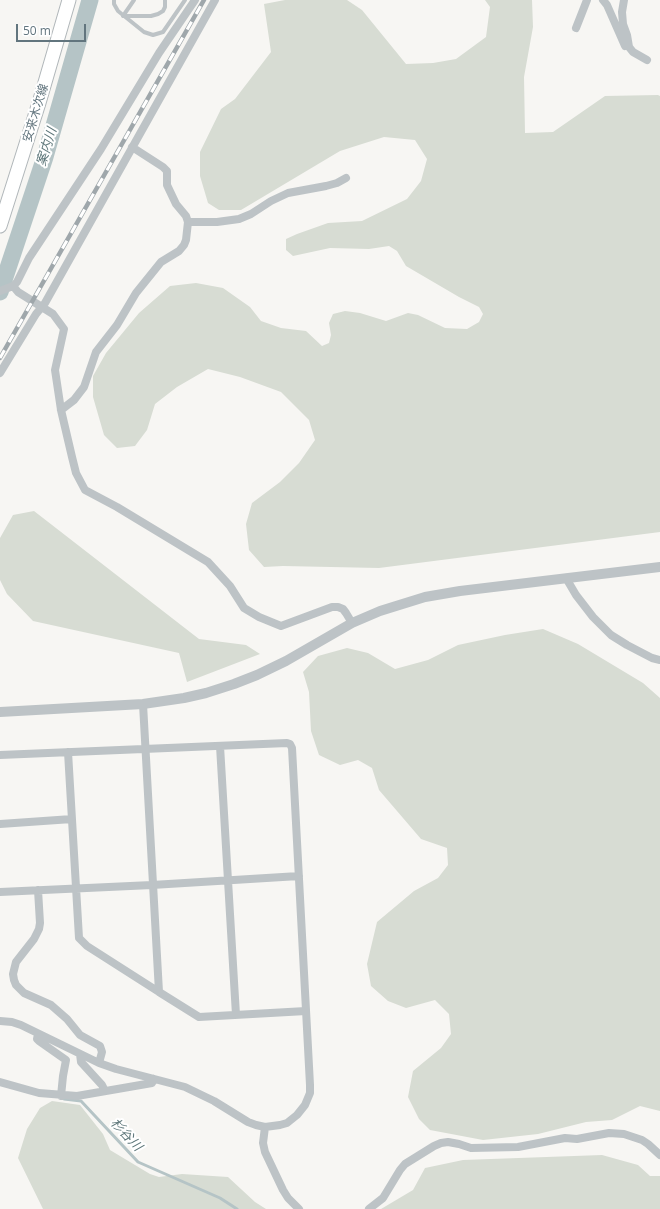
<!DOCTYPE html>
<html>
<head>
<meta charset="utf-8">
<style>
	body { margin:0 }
	#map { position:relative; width:660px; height:1209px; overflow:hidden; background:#f7f6f3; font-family:"Open Sans",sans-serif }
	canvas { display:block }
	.scale { position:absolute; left:16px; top:24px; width:70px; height:18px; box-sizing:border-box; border:2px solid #62757e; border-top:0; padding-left:5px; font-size:12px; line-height:14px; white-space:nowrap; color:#62757e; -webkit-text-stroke:3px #fff; paint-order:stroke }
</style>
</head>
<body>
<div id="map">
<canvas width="660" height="1209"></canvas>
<div class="scale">50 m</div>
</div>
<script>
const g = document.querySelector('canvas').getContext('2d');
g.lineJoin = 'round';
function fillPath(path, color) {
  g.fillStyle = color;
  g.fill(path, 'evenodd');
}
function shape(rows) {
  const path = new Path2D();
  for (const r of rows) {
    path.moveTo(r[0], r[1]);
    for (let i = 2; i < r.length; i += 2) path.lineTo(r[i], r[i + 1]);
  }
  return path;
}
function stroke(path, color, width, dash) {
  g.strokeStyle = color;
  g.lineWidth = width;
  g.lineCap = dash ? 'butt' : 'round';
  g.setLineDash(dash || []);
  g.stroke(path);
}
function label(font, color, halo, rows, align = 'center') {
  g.font = font + ' "Open Sans","Noto Sans JP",sans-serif';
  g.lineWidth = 4;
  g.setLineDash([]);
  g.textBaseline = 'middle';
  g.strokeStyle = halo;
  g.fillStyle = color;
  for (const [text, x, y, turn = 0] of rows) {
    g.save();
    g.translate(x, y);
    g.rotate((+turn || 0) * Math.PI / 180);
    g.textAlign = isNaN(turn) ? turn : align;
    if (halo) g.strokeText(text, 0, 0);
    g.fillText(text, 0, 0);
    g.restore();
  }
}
const green = shape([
	[285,0,347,0,362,10,406,64,433,63,456,59,486,37,490,7,485,0,532,0,533,27,524,77,525,133,553,132,605,96,658,95,660,96,660,532,379,568,283,566,264,567,249,550,246,524,252,503,280,482,299,463,315,440,309,420,281,392,240,377,208,369,177,387,155,404,147,430,135,446,117,448,104,435,93,397,93,376,106,353,139,313,170,286,196,283,223,288,250,307,261,321,281,328,306,331,322,346,329,343,331,335,329,323,333,314,345,311,360,313,386,321,408,313,418,315,445,328,467,329,479,322,483,314,479,307,459,297,406,266,397,251,389,246,369,249,330,248,293,256,286,250,286,239,297,234,328,223,362,221,407,199,421,181,427,159,415,140,384,137,340,151,241,210,219,210,208,203,200,176,200,152,221,109,235,99,271,52,264,4],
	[34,511,199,639,246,645,260,654,187,682,179,653,33,621,7,594,0,580,0,538,13,515],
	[543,629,578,644,643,683,660,698,660,1111,640,1106,612,1120,586,1122,538,1134,483,1140,430,1130,419,1119,408,1097,413,1071,441,1048,451,1034,449,1014,435,1000,406,1008,388,1001,371,986,367,964,377,922,414,891,438,878,448,865,447,848,421,839,379,790,372,768,358,760,340,765,319,755,311,731,309,692,303,672,318,656,347,648,368,653,395,669,428,660,458,645,505,635],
	[52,1101,80,1105,103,1134,110,1150,150,1174,159,1177,182,1174,228,1177,255,1202,266,1209,43,1209,18,1158,27,1129,40,1108],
	[602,1155,638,1165,650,1176,660,1176,660,1209,381,1209,413,1190,425,1168,463,1160]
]);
const stream = shape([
	[64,1099,81,1101,138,1162,220,1198,237,1209]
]);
const river = shape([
	[0,292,45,157,90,0]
]);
const service = shape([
	[114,0,114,4,118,11,144,32,153,35,163,32,185,0],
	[123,16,134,0],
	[124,16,151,16,158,14,163,11,165,7,165,0]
]);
const minor = shape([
	[603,0,607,5,625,46],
	[624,0,622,12,623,24,627,35,629,47,633,52,647,60],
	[576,28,587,0],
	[188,222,217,222,239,219,251,214,271,201,288,193,326,186,337,183,346,178],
	[13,286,18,292,53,314,64,329,55,370,61,410,72,457,76,473,85,490,117,507,208,562,230,586,244,608,259,617,281,626,332,607,338,607,343,609,346,613,352,623],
	[0,291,13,286,17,282,29,258,101,149,159,53,195,0],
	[0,373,36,314,45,303,215,0],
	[61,410,74,400,84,387,96,352,117,325,136,293,161,262,179,251,184,245,186,240,188,222,186,216,176,204,167,185,167,171,163,167,132,147],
	[566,578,576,595,593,617,611,635,627,645,652,658,660,660],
	[143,704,159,992,199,1017,306,1011],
	[220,746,236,1015],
	[68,752,79,938,87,946,159,992],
	[0,755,287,743,290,744,292,748,310,1085,310,1093,305,1105,297,1115,287,1123,280,1125,265,1127],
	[0,824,72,819],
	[38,890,40,923,39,929,34,939,16,962,13,974,14,980,16,985,24,993,51,1005,67,1019,80,1035,100,1046,102,1052,99,1063],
	[0,892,152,885,299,876],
	[0,1021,12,1022,21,1025,99,1063,116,1069,185,1087,214,1101,248,1122,256,1125,265,1127,263,1143,265,1152,283,1190,288,1198,299,1209],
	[38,1034,37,1039,39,1041,66,1060,63,1076,61,1096],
	[80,1054,81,1062,102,1085,105,1091],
	[0,1082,39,1093,77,1096,152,1083,154,1079],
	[369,1209,383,1198,400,1170,405,1164,434,1146,441,1143,448,1142,459,1144,471,1148,518,1147,565,1138,577,1139,609,1133,624,1134,642,1140,648,1144,660,1155]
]);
const tertiary = shape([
	[0,712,143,704,184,698,206,693,234,684,257,675,286,661,352,623,380,611,425,597,460,591,660,567]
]);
const primary = shape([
	[0,226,39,103,69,0]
]);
const rail = shape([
	[0,358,204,0]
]);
const streetNames = [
	["安来木次線",36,113,-73]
];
const waterNames = [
	["案内川",47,147,-73],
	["杉谷川",126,1135,47]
];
fillPath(green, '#d7dcd3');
stroke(stream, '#b5c4c6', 3);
stroke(river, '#b5c4c6', 17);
stroke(primary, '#b1b7ba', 15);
stroke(service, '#bdc3c6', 4);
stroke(minor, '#bdc3c6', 8);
stroke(tertiary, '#bdc3c6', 10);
stroke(primary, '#fff', 13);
stroke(rail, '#9fa7ab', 4.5);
stroke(rail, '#fff', 3, [9]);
label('12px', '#62757e', '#fff', streetNames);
label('italic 13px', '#5d7679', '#fff', waterNames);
</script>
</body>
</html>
